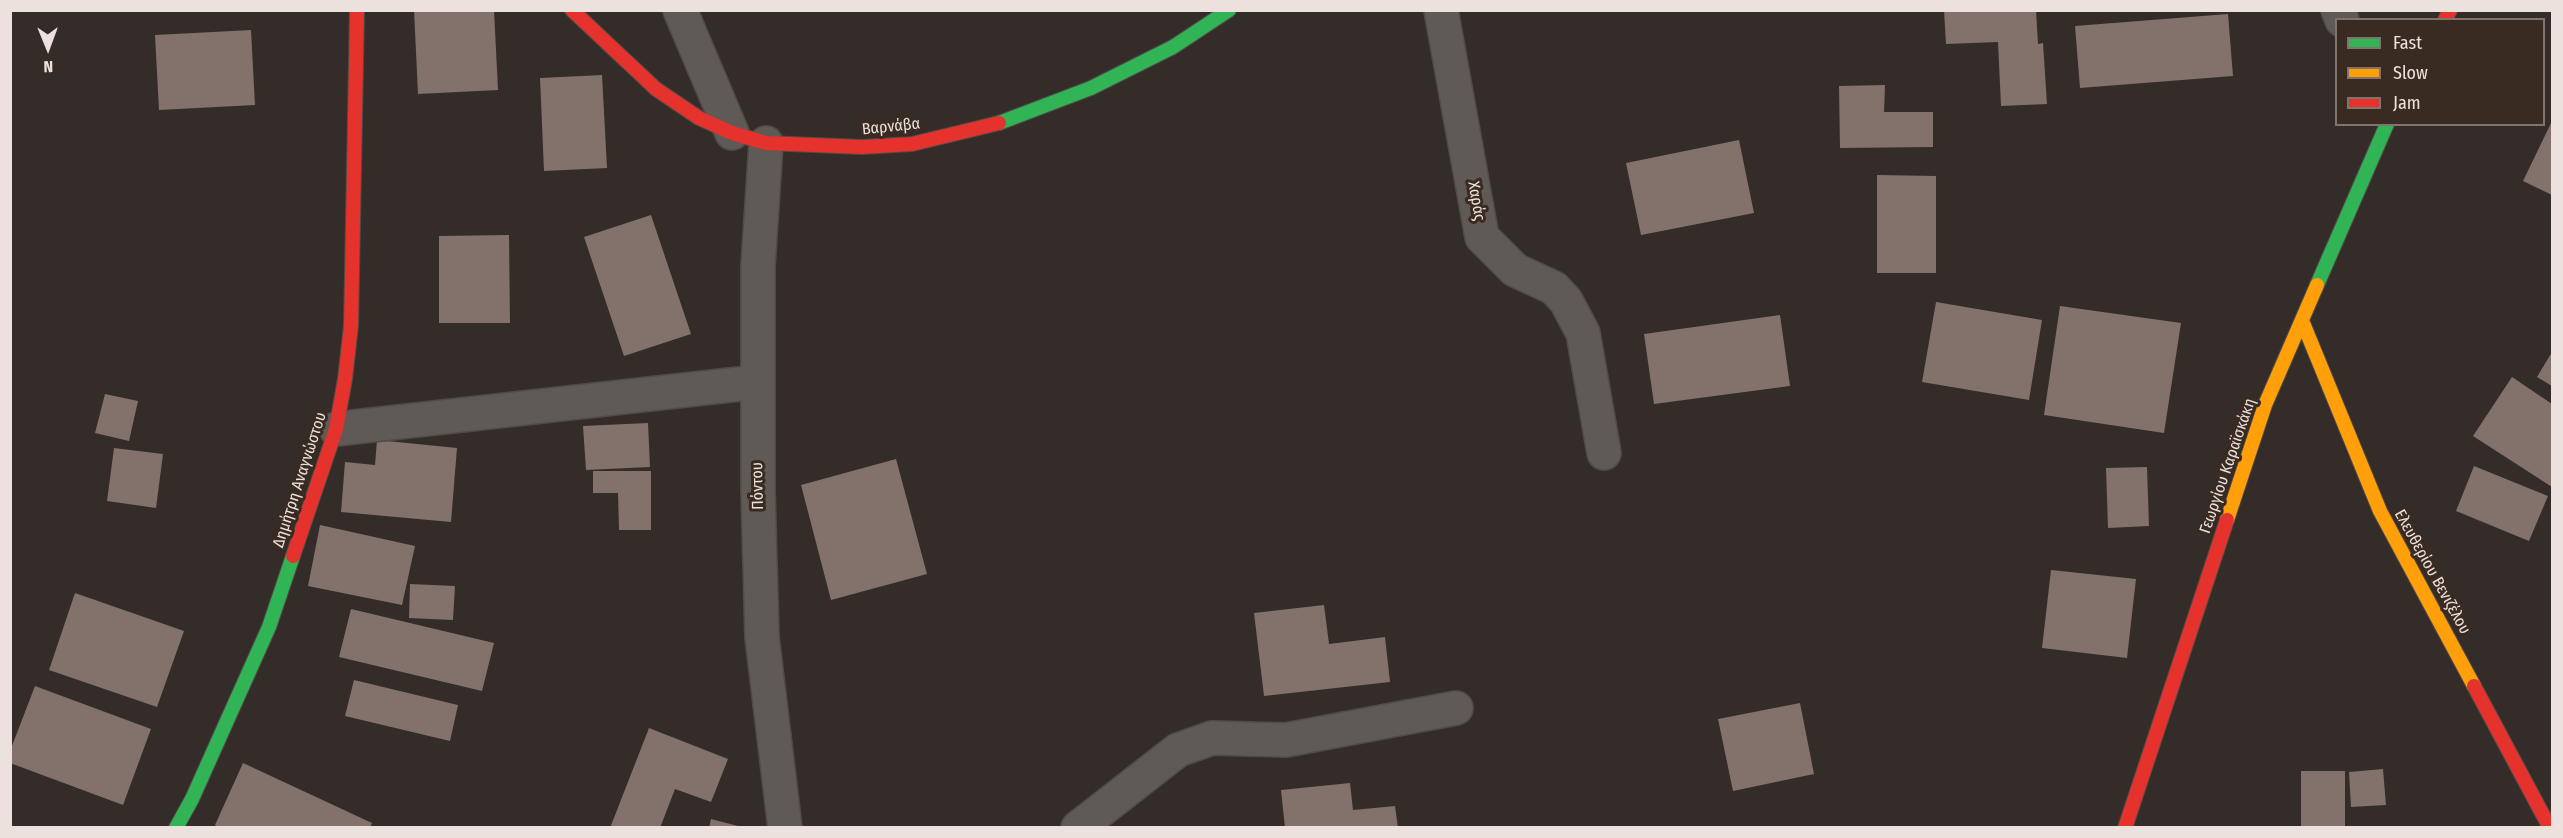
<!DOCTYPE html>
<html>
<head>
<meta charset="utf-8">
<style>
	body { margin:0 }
	#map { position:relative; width:2563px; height:838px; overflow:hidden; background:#342c28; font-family:"Fira Sans Condensed",sans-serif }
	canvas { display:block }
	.frame { position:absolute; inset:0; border:12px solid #ece1dc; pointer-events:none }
	.legend { position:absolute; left:2335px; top:18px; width:210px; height:108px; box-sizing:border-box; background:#3a2b22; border:2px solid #81746c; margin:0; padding:8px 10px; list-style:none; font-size:18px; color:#ece1dc }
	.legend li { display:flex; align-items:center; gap:12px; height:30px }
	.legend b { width:30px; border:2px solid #81746c }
	.north { position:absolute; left:18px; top:18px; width:60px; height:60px; -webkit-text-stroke:4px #3a2b22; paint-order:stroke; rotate:179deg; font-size:16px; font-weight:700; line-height:24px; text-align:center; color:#ece1dc }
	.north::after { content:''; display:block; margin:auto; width:21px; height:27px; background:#ece1dc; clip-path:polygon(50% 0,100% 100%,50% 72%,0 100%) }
</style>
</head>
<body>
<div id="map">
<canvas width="2563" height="838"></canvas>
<div class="frame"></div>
<ul class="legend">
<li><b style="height:8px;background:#30b455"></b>Fast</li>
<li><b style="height:8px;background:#ff9f0a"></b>Slow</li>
<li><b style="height:8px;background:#e5322d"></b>Jam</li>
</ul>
<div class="north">N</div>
</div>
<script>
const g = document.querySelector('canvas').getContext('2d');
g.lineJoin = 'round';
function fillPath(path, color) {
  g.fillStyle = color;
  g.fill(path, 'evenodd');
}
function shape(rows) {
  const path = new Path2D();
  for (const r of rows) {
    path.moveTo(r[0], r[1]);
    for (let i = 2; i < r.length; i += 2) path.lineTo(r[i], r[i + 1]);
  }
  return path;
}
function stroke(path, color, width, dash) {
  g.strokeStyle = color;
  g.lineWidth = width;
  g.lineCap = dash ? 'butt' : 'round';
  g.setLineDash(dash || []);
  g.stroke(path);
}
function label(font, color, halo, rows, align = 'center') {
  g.font = font + ' "Fira Sans Condensed",sans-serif';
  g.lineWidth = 6;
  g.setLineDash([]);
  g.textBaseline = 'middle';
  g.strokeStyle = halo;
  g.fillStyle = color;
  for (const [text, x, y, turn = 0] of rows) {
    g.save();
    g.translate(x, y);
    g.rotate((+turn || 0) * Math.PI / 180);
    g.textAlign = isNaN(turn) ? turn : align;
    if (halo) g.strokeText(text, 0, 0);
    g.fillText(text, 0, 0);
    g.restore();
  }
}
const building = shape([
	[414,10,494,10,498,90,418,94],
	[1944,10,2036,10,2038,44,2043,43,2047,104,2001,106,1998,42,1946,44],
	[2228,14,2233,76,2080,88,2075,26],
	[251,30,255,105,159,110,155,35],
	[602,75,607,168,544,171,540,78],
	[1885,85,1884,112,1933,112,1933,147,1840,148,1839,86],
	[2552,121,2552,195,2523,181],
	[1739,140,1754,213,1641,235,1626,163],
	[1877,175,1936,176,1936,273,1877,273],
	[651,215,691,334,624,356,584,237],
	[509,235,510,323,439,323,439,236],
	[1936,302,2042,320,2029,400,1922,382],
	[2060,306,2181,323,2164,433,2044,415],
	[1780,315,1790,386,1654,404,1644,334],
	[2552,352,2552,386,2537,377],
	[2512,377,2552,404,2552,487,2473,436],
	[105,394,138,401,129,441,95,433],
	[648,423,650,467,586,470,583,426],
	[377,440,457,448,451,522,341,512,345,462,375,465],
	[114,448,163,454,156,508,107,501],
	[896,459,927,574,831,600,801,485],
	[2474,466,2548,496,2529,541,2456,511],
	[2147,467,2149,526,2108,528,2106,468],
	[593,471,651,471,651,530,619,530,618,493,593,493],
	[320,525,415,546,402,605,308,586],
	[2051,570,2136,579,2127,658,2042,648],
	[410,584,455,586,453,620,409,618],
	[75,593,184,631,157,707,49,670],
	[1324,605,1329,644,1385,637,1390,682,1264,696,1254,613],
	[351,609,494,643,482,691,339,657],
	[354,680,458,705,450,741,345,716],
	[35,686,151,729,123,805,10,763,10,751],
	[1800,703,1814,774,1733,791,1718,719],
	[649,728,728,759,711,802,675,789,660,828,610,828],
	[243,763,372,823,370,828,219,828,215,825],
	[2383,769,2386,805,2351,807,2349,772],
	[2301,771,2345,771,2345,828,2301,828],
	[1350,783,1353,810,1395,806,1398,828,1285,828,1281,790],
	[711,819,742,827,742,828,709,828]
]);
const street = shape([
	[680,10,732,133],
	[1441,10,1482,237,1515,270,1554,288,1566,301,1583,333,1604,453],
	[2338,10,2342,20],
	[766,143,758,266,758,490,762,637,785,828],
	[336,429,757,382],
	[1078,828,1178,750,1212,738,1286,740,1456,708]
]);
const fast = shape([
	[999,123,1091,88,1173,47,1229,10],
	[2317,285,2387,124],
	[176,828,192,799,269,627,293,556]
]);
const slow = shape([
	[2303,323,2380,511,2474,686],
	[2227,520,2265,405,2317,285]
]);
const jam = shape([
	[572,10,656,89,699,118,732,133,766,143,862,147,912,144,999,123],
	[2445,20,2450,10],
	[293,556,336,429,345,379,351,326,357,10],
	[2474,686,2550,828],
	[2125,828,2227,520]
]);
const streetNames = [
	["Βαρνάβα",891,127,-6],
	["Χαράς",1476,201,80],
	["Γεωργίου Καραϊσκάκη",2228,466,-71],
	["Δημήτρη Αναγνώστου",300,480,-72],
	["Πόντου",758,486,-91],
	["Ελευθερίου Βενιζέλου",2432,572,61]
];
fillPath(building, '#83716c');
stroke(street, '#514a46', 36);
stroke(fast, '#514a46', 16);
stroke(slow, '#514a46', 16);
stroke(jam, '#514a46', 16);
stroke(street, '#605a56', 33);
stroke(fast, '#30b455', 14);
stroke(slow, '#ff9f0a', 14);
stroke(jam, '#e5322d', 14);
label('16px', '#ece1dc', '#3a2b22', streetNames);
</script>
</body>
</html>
